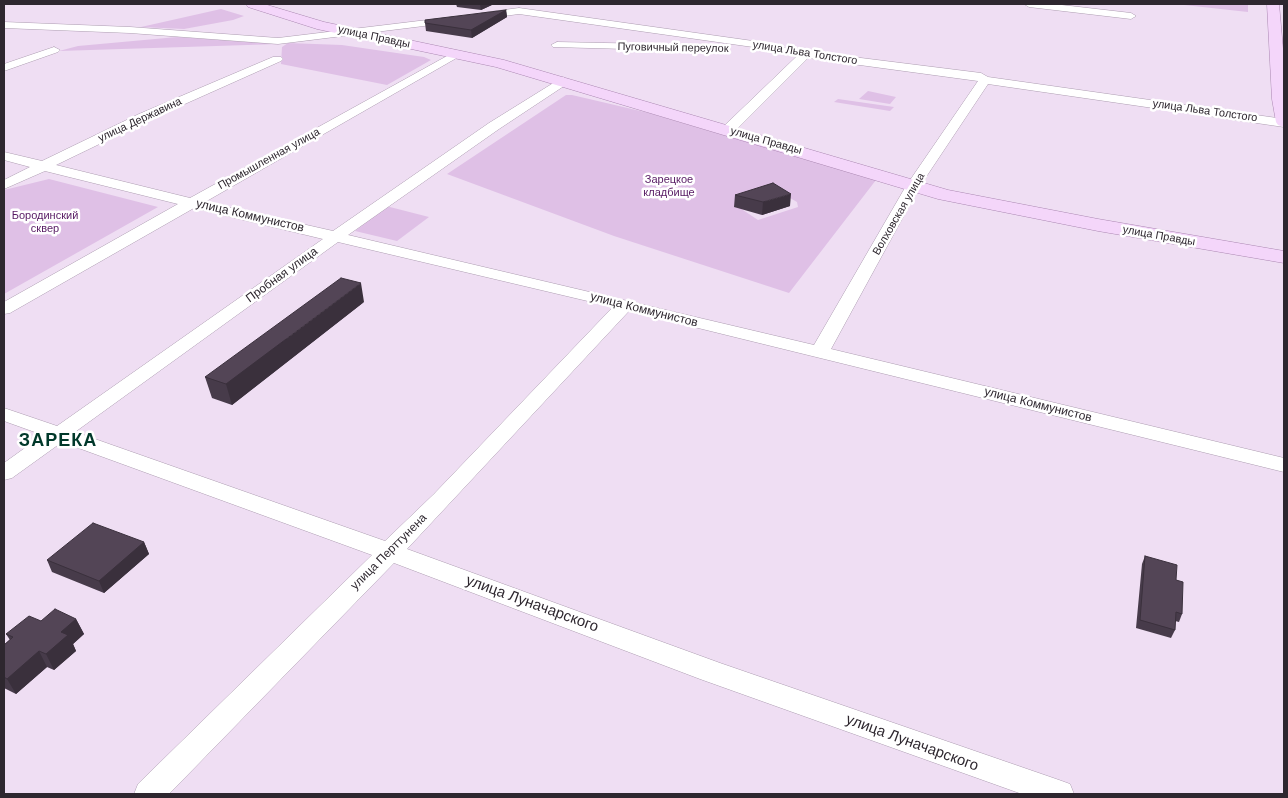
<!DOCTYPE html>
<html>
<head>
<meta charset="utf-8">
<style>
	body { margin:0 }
	#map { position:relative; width:1288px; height:798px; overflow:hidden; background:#efdef3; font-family:Arial,sans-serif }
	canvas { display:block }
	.frame { position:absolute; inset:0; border:5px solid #2e272f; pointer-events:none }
</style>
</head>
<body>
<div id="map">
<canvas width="1288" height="798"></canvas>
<div class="frame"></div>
</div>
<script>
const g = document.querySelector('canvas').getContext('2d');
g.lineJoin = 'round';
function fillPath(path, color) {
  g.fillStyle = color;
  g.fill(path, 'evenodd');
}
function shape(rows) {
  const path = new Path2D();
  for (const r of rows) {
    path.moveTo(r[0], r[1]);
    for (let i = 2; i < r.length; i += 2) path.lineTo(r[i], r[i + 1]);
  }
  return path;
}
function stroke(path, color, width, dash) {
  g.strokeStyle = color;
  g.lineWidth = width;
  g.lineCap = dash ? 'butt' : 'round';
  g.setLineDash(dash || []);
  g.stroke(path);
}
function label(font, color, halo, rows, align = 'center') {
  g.font = font + ' Arial,sans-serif';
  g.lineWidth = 5;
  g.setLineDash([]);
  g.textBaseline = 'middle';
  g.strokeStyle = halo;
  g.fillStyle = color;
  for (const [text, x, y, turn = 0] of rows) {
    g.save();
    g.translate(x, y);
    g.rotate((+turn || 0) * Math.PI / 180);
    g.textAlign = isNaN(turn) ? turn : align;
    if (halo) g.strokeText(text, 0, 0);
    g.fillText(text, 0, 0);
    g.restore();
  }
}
const green = shape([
	[1175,4,1248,4,1248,12],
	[221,9,244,16,233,20,184,29,141,27],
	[177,37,279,44,59,51,78,46],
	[288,43,342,45,424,57,431,60,387,85,281,64,282,47],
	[868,91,896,97,890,104,859,99],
	[566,95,572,95,649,113,876,180,789,293,614,236,447,174],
	[776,190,797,202,798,207,758,220,734,204],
	[838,99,894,107,890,111,834,102],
	[49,179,158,207,4,294,4,190],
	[386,206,429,217,397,241,355,231]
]);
const minor = shape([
	[1024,4,1053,4,1131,13,1136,16,1131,19,1029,7,1024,4],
	[519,8,760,42,789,49,981,73,988,77,1284,119,1284,127,988,84,920,186,831,349,1284,458,1284,472,629,311,407,549,720,663,1059,780,1070,784,1074,794,1022,794,700,679,394,563,169,794,134,794,138,784,372,555,62,442,12,478,4,480,4,463,43,435,4,421,4,408,57,426,323,239,194,208,10,313,4,314,4,302,178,204,45,171,4,189,4,180,30,167,4,160,4,152,42,161,139,114,273,57,281,57,283,59,281,61,149,120,56,165,190,198,456,51,460,52,462,54,460,56,205,202,333,231,489,123,563,77,569,81,567,84,499,129,348,235,814,345,906,186,978,81,808,58,733,133,728,134,721,130,723,127,797,56,760,48,519,14,481,19,476,16,481,13,519,8],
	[338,242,613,307,434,494,385,541,75,432,338,242],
	[452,17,457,20,456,22,278,44,130,33,4,28,4,22,130,27,278,38,452,17],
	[557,42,700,45,706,48,700,51,553,47,551,45,557,42],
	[54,47,60,50,58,52,4,71,4,64,54,47]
]);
const major = shape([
	[246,4,264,4,324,22,504,60,948,190,1098,219,1284,251,1284,263,1098,231,938,199,496,67,317,29,248,7,246,4],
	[1267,4,1279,4,1284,60,1284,127,1278,125,1276,122,1272,99,1267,4]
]);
const wall = shape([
	[456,4,494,4,481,10,457,7],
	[506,10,507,17,472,38,426,31,425,23],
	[735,195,790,206,762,215,734,207],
	[364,302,232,405,212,398,205,377],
	[144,542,149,554,104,593,52,572,47,560],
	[1145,556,1176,580,1182,614,1179,622,1175,621,1175,630,1171,638,1136,628,1142,564],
	[76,619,84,634,73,644,76,651,54,670,47,667,16,694,4,688,4,645,10,640,6,634,41,621]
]);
const shadedWall = shape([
	[480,4,494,4,481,10],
	[506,10,507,17,472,38,471,30],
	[791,194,790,206,762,215,763,202],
	[361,283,364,302,232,405,226,384],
	[144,542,149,554,104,593,99,581],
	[76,619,84,634,73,644,76,651,54,670,46,654,61,632],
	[39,651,47,667,16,694,7,679]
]);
const building = shape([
	[506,10,471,30,425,23,425,20,506,10],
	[773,183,791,194,763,202,735,195,773,183],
	[341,278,361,283,226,384,205,377,341,278],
	[93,523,144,542,99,581,47,560,93,523],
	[1145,556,1177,565,1176,580,1183,582,1182,614,1176,612,1175,630,1140,620,1145,556],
	[55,609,76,619,61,632,68,635,46,654,39,651,7,679,4,677,4,645,13,637,6,634,29,616,41,621,55,609]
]);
const farStreetnames = [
	["улица Правды",374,37,12],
	["Пуговичный переулок",673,48,1],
	["улица Льва Толстого",805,53,9],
	["улица Льва Толстого",1205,111,8],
	["улица Державина",140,120,-25],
	["улица Правды",766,141,16],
	["Промышленная улица",269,159,-29],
	["Волховская улица",899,214,-60],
	["улица Правды",1159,236,10]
];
const farParknames = [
	["Зарецкое",669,180],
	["кладбище",669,193],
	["Бородинский",45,216],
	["сквер",45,229]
];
const streetNames = [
	["улица Коммунистов",250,216,13],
	["Пробная улица",282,275,-36],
	["улица Коммунистов",644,310,14],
	["улица Коммунистов",1038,405,14],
	["улица Перттунена",389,552,-45]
];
const nearStreetnames = [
	["улица Луначарского",532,604,20],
	["улица Луначарского",912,743,20]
];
const districtNames = [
	["ЗАРЕКА",58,441]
];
fillPath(green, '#dfc0e6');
stroke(minor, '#ad9db1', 1);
stroke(major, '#aa87b1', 1);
fillPath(minor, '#fff');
fillPath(major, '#f4d6fa');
fillPath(wall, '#473b4a');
fillPath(shadedWall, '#3a303c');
fillPath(building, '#534556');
stroke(building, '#3a303c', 1);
label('11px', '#2e272f', '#fff', farStreetnames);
label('11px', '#571a63', '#fff', farParknames);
label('12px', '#2e272f', '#fff', streetNames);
label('15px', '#2e272f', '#fff', nearStreetnames);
g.letterSpacing = '1px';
label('bold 18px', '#00382a', '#fff', districtNames);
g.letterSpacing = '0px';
</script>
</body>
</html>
